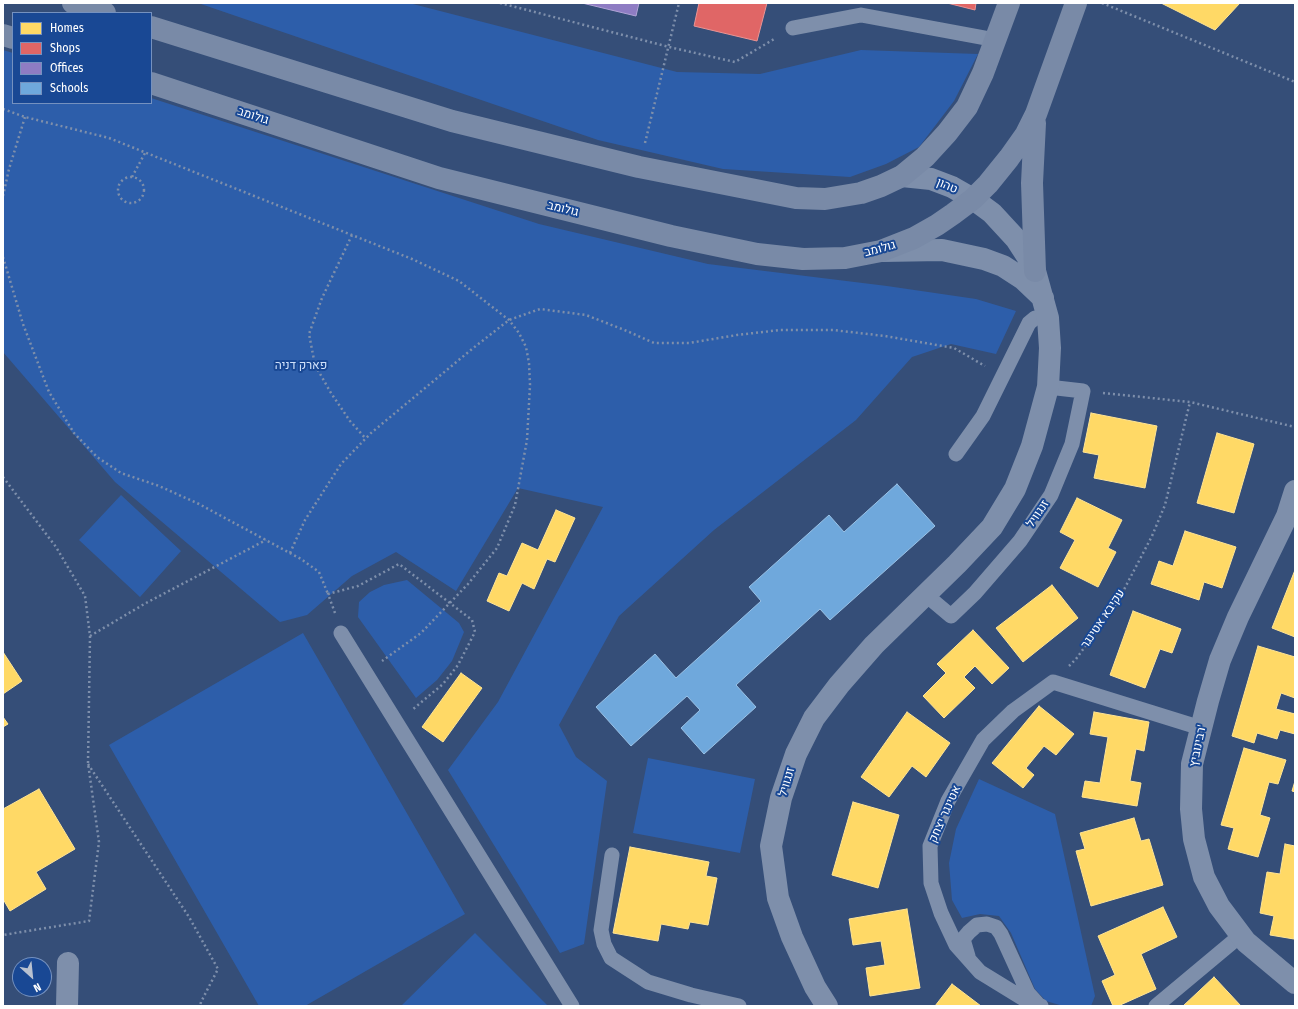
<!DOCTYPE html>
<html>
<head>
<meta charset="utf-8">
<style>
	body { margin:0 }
	#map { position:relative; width:1298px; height:1009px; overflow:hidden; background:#354e78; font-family:"Fira Sans Condensed",sans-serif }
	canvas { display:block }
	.frame { position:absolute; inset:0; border:4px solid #fff; pointer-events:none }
	.legend { position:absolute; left:12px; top:12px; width:140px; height:92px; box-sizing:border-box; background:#194894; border:1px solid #7591bf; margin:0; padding:5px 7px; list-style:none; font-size:12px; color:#fff }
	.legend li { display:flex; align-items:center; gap:8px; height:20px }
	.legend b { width:20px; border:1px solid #7591bf }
	.north { position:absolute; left:12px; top:957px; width:40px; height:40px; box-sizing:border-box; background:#194894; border:1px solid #7591bf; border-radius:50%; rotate:153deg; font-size:11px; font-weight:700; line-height:16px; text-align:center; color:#fff }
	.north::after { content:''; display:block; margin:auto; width:14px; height:18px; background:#b8c1d0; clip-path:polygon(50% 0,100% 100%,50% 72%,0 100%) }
</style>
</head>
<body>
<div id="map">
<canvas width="1298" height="1009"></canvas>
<div class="frame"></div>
<ul class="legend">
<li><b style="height:11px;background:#ffd966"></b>Homes</li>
<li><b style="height:11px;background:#e06666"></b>Shops</li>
<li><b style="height:11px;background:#8e7cc3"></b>Offices</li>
<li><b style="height:11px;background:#6fa8dc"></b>Schools</li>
</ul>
<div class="north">N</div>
</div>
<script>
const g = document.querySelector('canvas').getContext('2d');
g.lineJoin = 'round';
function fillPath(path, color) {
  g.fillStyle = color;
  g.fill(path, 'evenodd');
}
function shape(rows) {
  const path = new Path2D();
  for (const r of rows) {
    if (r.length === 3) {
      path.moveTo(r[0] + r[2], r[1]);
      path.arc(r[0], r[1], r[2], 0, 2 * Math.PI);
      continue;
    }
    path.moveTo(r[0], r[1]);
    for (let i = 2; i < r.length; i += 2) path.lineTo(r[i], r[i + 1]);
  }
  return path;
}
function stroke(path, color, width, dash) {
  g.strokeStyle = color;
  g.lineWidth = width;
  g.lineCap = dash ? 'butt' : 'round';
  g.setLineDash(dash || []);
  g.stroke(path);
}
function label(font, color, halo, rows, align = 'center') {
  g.font = font + ' "Fira Sans Condensed",Heebo,sans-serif';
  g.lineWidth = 4;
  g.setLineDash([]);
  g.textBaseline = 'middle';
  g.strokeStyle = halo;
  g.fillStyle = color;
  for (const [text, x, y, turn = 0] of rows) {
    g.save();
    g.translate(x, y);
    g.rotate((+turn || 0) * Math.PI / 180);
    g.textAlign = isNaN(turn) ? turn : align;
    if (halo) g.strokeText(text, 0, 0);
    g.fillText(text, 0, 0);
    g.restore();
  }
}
const green = shape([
	[198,3,409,3,677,72,760,74,861,50,978,54,954,101,919,147,886,164,850,177,723,169,598,140],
	[3,50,13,53,13,103,151,103,151,98,539,224,708,264,887,286,976,299,1016,311,996,354,951,344,912,357,856,420,714,530,619,616,559,725,576,757,607,781,584,944,560,953,448,770,498,702,603,507,518,488,456,591,396,552,352,576,307,615,280,622,115,482,3,352],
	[121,495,181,551,140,597,79,540],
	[407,580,459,623,464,632,452,661,437,680,416,698,358,617,359,602,370,592,384,585],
	[303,633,465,914,305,1006,259,1006,109,745],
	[648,758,755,779,740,853,633,833],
	[979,779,1055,814,1095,996,1091,1006,1063,1006,1046,1001,1035,989,1011,933,999,916,980,914,962,918,952,900,949,863,956,829],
	[475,933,548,1006,401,1006]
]);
const homes = shape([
	[1161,3,1240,3,1215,30,1161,3],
	[1091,413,1157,426,1145,488,1094,478,1099,455,1083,452,1091,413],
	[1217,433,1254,444,1234,513,1197,503,1217,433],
	[1077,498,1122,520,1108,548,1116,552,1098,587,1060,568,1075,540,1060,532,1077,498],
	[556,510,575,518,555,562,547,559,534,589,522,583,509,611,487,601,499,573,507,576,522,543,538,550,556,510],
	[1185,531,1236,547,1222,588,1204,582,1199,600,1151,584,1159,561,1173,566,1185,531],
	[1295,570,1295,637,1272,628,1295,570],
	[1052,585,1078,618,1023,662,996,628,1052,585],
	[1133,611,1181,629,1172,653,1160,649,1145,688,1110,675,1133,611],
	[973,630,1009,668,992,684,975,666,964,677,975,688,944,718,923,696,946,673,937,664,973,630],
	[1258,646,1295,657,1295,698,1281,693,1276,709,1295,714,1295,734,1280,730,1277,739,1257,733,1254,743,1232,736,1258,646],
	[3,652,22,681,3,694,3,652],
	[461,673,482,688,443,742,422,727,461,673],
	[1039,706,1074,734,1056,755,1044,746,1026,768,1034,775,1023,788,992,763,1039,706],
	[907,712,950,743,926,777,912,766,889,797,861,777,907,712],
	[1094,712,1149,722,1144,751,1136,749,1130,781,1141,783,1137,806,1082,797,1085,781,1100,783,1108,737,1090,734,1094,712],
	[3,717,8,724,3,727,3,717],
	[1244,748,1286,760,1278,784,1269,782,1260,815,1270,818,1258,857,1228,849,1234,828,1221,825,1244,748],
	[1295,781,1295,792,1292,791,1295,781],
	[39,789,75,849,36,872,46,889,10,911,3,899,3,809,39,789],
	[853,802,899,815,878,888,832,875,853,802],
	[1134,818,1141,841,1149,839,1163,885,1091,906,1076,851,1085,849,1080,833,1134,818],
	[1285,844,1295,846,1294,939,1270,935,1274,916,1260,913,1267,872,1280,874,1285,844],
	[630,847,709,862,706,876,717,878,708,925,690,922,688,929,661,924,658,941,613,933,630,847],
	[1163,907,1177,937,1141,954,1156,989,1118,1006,1113,1006,1102,981,1115,975,1098,936,1163,907],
	[907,909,920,988,870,996,866,968,885,965,881,941,853,945,849,919,907,909],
	[1214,977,1241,1006,1183,1006,1214,977],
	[952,984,981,1006,935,1006,952,984]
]);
const shops = shape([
	[699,3,767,3,757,41,694,26,699,3],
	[947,3,976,3,975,10,947,3]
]);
const offices = shape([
	[582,3,639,3,636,16,582,3]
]);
const schools = shape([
	[897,484,935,526,830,620,820,609,736,685,756,707,704,754,681,728,700,710,687,696,631,746,596,707,655,654,676,678,761,601,749,587,829,515,844,532,897,484]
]);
const path = shape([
	[500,3,669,47,735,62,776,38],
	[1102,3,1295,82],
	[3,109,25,117,109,138,412,259,459,281,509,320,519,333,526,347,529,363,530,385,527,440,515,505,497,548,468,584,421,633,382,661],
	[645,143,679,3],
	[131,190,13],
	[132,177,145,153],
	[3,196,9,169,25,117],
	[352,235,322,298,309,334,315,365,331,393,350,421,366,439],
	[3,257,23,324,49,392,74,433,97,457,121,473,159,486,199,504,301,559,319,572,328,594],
	[1103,393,1190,402,1295,427],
	[3,477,56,547,85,596,90,636,88,763,99,842,89,921,3,935],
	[290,553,305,520,341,464,371,433,472,349,509,320,540,309,586,315,627,331,654,343,689,343,737,335,780,330,833,330,885,336,954,348,985,366],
	[335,613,328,594,358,586,399,564,472,620,475,632,458,665,443,684,412,710],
	[90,636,146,603,266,540],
	[1069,666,1076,659,1117,603,1152,536,1165,505,1190,402],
	[88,764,189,917,218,969,201,1002,200,1006]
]);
const service = shape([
	[793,28,861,15,996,40],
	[956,454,983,416,1029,323,1035,318,1048,318],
	[926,595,951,616,975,593,1020,541,1051,495,1072,444,1083,391,1048,387],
	[341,633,572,1006],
	[612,855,601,930,604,944,611,958,648,982,691,995,739,1006],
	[968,956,963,939,969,932,977,925,987,924,996,927,1001,934,1028,993,1037,1003],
	[1041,1006,1024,999,980,972,956,945,941,913,931,883,930,846,948,801,983,740,1013,711,1053,682,1201,728],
	[1156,1006,1241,935]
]);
const minor = shape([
	[882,251,942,250,984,259,1003,266,1023,279,1043,298],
	[67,1006,68,963],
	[827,1006,815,987,792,937,778,898,771,846,781,798,796,754,814,718,839,685,874,645,957,564,992,527,1015,489,1032,446,1048,387,1050,348,1048,318,1035,271,1027,256,1016,239,992,213,973,199,952,187,931,179,902,176]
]);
const tertiary = shape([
	[1295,491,1287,516,1238,617,1220,660,1208,701,1192,764,1191,809,1194,839,1204,877,1219,906,1246,942,1295,983]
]);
const secondary = shape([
	[73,3,105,13],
	[151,27,452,121,639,167,796,198,825,199,861,193,881,186,902,176,925,157,947,133,967,107,983,73,1009,3],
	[3,35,13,38],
	[151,83,439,178,671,236,757,254,803,259,845,258,881,251,914,238,937,225,953,214,973,199,988,184,1009,158,1026,134,1036,114,1076,3],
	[1035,123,1032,183,1035,271]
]);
const streetNames = [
	["גולומב",253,116,18],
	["טהון",947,186,23],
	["גולומב",563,209,14],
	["גולומב",880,249,-15],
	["זנגוויל",1038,514,-56],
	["עקיבא אטינגר",1103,619,-56],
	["רבינוביץ'",1198,746,-78],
	["זנגוויל",787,782,-73],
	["אטינגר יצחק",945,814,-66]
];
const parkNames = [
	["פארק דניה",301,366]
];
fillPath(green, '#2d5eaa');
fillPath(homes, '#ffd966');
stroke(homes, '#ffe494', 1);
fillPath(shops, '#e06666');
stroke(shops, '#e99494', 1);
fillPath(offices, '#8e7cc3');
stroke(offices, '#b0a3d5', 1);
fillPath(schools, '#6fa8dc');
stroke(schools, '#9ac2e6', 1);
stroke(path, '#7e8fab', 2.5, [2, 3]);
stroke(service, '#7e8fab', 15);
stroke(minor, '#7e8fab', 22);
stroke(tertiary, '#7e8fab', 22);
stroke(secondary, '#798aa7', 22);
label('12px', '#fff', '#194894', streetNames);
label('12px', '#d1e2fb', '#194894', parkNames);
</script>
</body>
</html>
